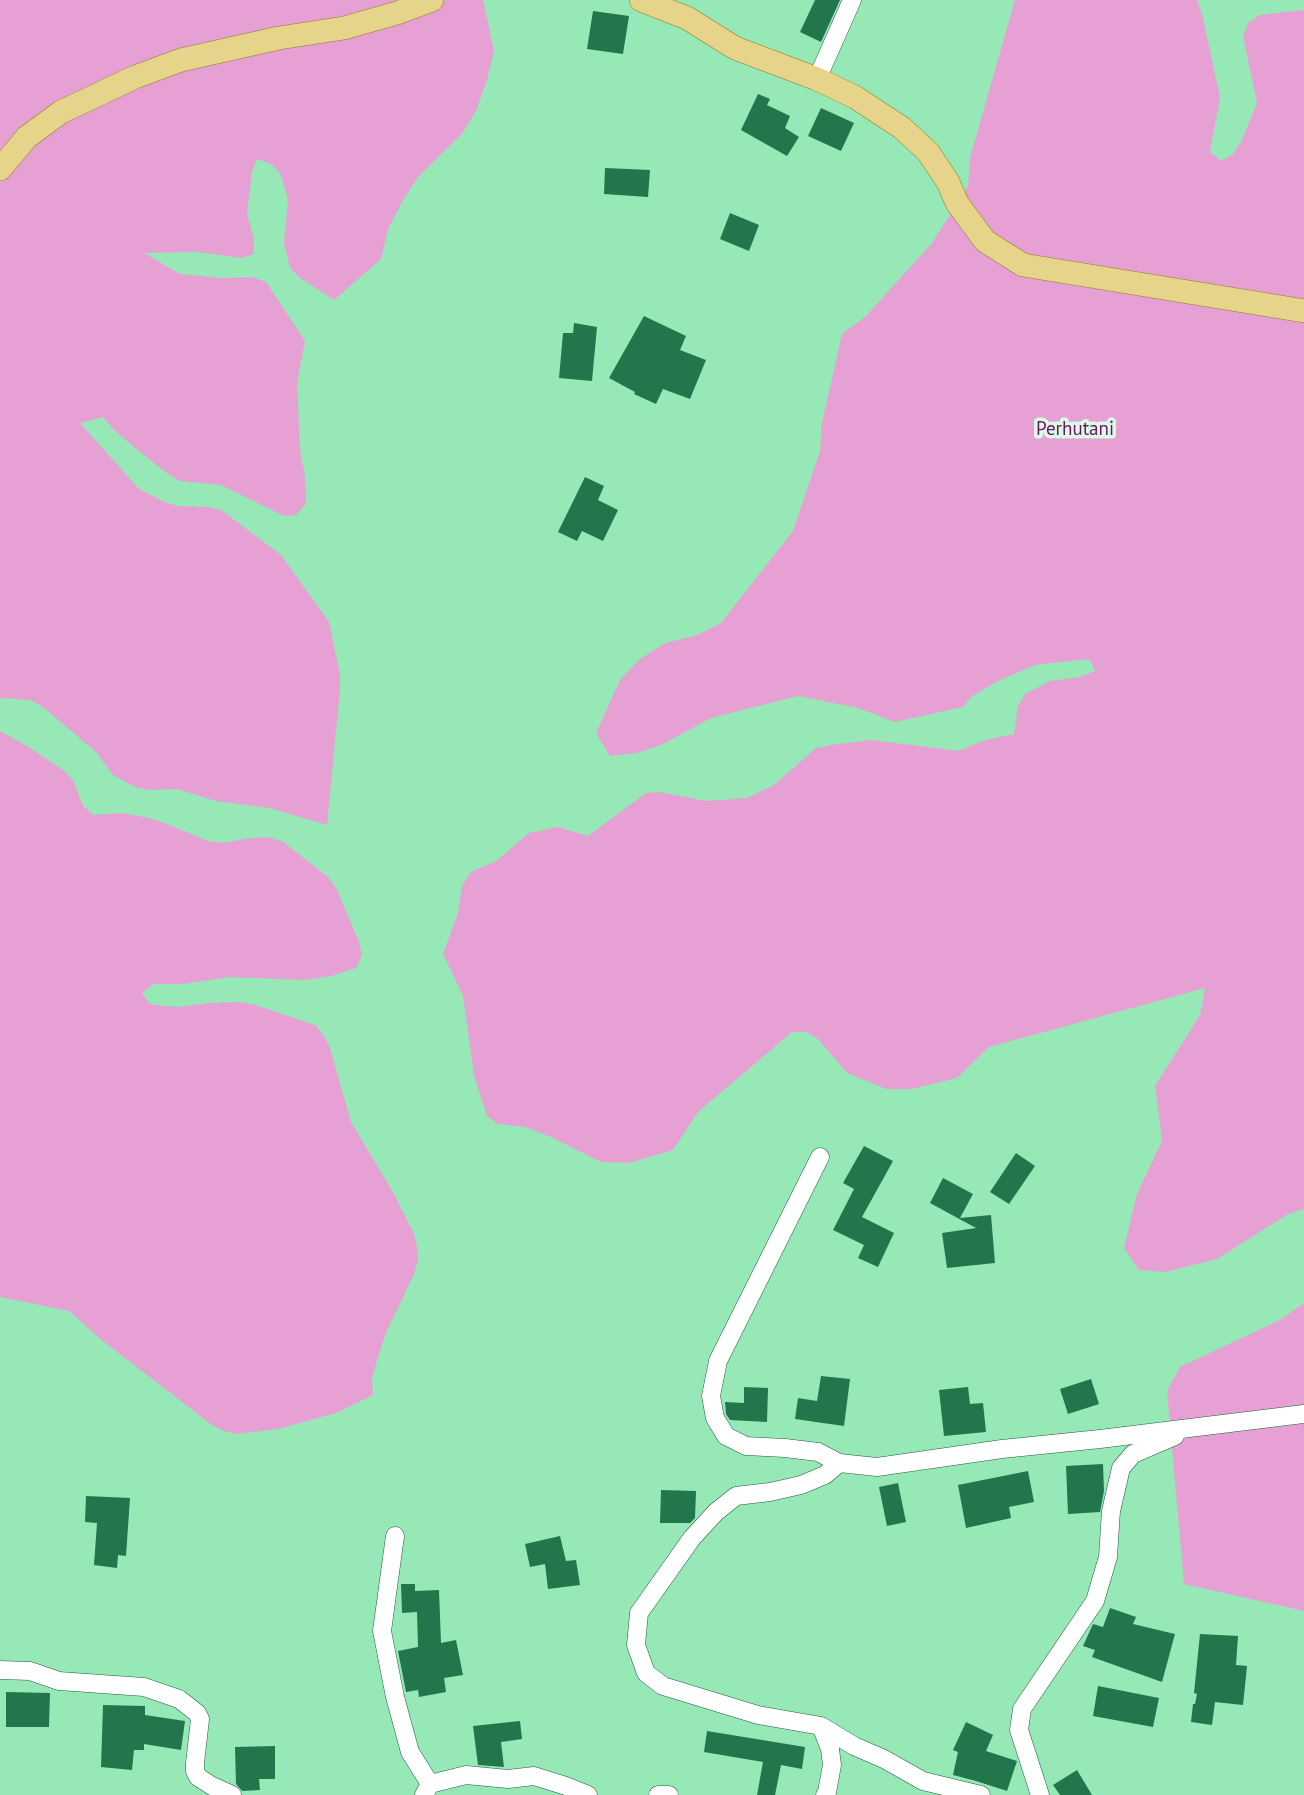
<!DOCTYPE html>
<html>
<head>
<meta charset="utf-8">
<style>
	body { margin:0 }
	canvas { display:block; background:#96e8b6 }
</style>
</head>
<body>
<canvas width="1304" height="1795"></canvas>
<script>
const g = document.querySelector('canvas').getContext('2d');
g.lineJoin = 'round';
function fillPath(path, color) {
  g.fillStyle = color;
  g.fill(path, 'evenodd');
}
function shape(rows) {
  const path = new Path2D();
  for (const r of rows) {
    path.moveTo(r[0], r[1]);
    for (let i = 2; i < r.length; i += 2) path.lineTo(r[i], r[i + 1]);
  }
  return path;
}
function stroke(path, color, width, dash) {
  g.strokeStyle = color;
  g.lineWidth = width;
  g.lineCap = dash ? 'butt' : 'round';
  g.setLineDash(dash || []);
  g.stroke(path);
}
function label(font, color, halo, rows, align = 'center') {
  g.font = font + ' "PT Sans",sans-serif';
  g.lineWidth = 7;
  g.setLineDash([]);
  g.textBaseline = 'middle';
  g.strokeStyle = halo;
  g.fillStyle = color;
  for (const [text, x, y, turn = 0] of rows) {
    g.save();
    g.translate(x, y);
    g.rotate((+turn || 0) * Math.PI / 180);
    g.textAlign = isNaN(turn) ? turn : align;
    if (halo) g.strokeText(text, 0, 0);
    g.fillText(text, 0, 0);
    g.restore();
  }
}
const green = shape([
	[0,0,483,0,494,51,487,80,476,111,461,135,418,177,403,200,388,229,381,259,334,300,300,278,290,268,284,243,288,200,284,186,280,173,271,164,257,159,252,172,247,213,254,240,254,254,241,258,198,252,144,253,180,274,222,278,252,277,266,282,305,341,297,383,300,450,305,477,306,504,296,515,284,516,221,485,180,481,168,474,135,448,113,429,103,417,80,423,139,489,165,502,178,506,207,507,221,510,281,555,329,622,340,675,340,689,327,825,269,808,216,801,177,789,150,790,137,788,113,775,96,752,43,707,30,700,0,698],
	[1015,0,1197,0,1202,14,1220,97,1210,152,1221,161,1233,154,1241,142,1257,103,1243,36,1248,23,1260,15,1304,10,1304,1209,1288,1214,1217,1259,1166,1272,1139,1270,1124,1248,1137,1194,1162,1141,1155,1086,1200,1015,1205,988,989,1047,957,1078,912,1089,886,1089,847,1073,819,1040,807,1032,792,1032,698,1112,673,1150,629,1163,601,1162,551,1137,525,1127,498,1124,487,1116,474,1076,463,996,443,954,458,913,462,886,471,872,496,861,529,833,558,827,588,836,646,793,659,792,706,801,747,798,774,785,816,748,831,745,871,740,959,751,985,740,1014,734,1018,706,1025,694,1050,681,1080,677,1095,671,1089,659,1035,665,998,681,971,697,963,707,895,722,858,708,798,696,711,718,663,744,637,753,610,756,596,733,620,680,640,659,665,643,695,636,721,623,793,531,820,451,822,423,842,334,866,316,932,243,968,186,970,158],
	[0,731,27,746,63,770,73,780,83,806,94,815,122,813,149,818,167,824,208,841,223,843,250,838,266,837,282,841,328,877,336,888,359,942,362,955,356,968,331,976,305,980,229,977,183,984,154,984,142,993,150,1004,164,1006,179,1007,209,1003,240,1002,255,1005,315,1025,324,1036,330,1048,351,1122,394,1194,414,1234,417,1247,418,1261,414,1274,385,1335,377,1360,372,1378,373,1395,336,1413,278,1429,237,1434,224,1431,212,1425,99,1338,69,1311,0,1297],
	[1304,1303,1304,1611,1184,1584,1167,1391,1180,1367,1280,1320]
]);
const building = shape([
	[815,0,840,0,821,42,800,32],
	[593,11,629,16,623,54,587,49],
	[758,94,770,99,767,105,790,116,785,128,799,137,787,156,741,130],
	[821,108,854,123,841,151,808,136],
	[605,168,650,170,648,197,604,194],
	[730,213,759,225,749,251,720,239],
	[644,316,686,336,680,350,706,360,690,399,663,389,656,404,634,394,635,392,609,378],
	[574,323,597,327,592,381,559,378,563,333,573,333],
	[585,477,604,486,598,500,618,510,603,541,582,531,577,541,558,532],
	[864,1146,893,1161,862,1217,894,1233,878,1267,858,1258,864,1245,833,1230,854,1189,843,1183],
	[1016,1153,1035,1166,1009,1204,990,1192],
	[943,1178,973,1194,960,1218,991,1215,995,1263,947,1268,942,1233,976,1228,930,1203],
	[821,1376,850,1379,844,1426,795,1419,798,1398,817,1401],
	[1091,1379,1099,1404,1068,1414,1060,1389],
	[744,1387,768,1388,767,1422,730,1420,726,1414,725,1402,744,1403],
	[968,1387,970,1404,983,1403,986,1432,944,1436,939,1390],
	[1103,1464,1104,1491,1100,1512,1068,1514,1066,1466],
	[1028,1471,1034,1502,1009,1507,1011,1518,966,1528,958,1485],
	[898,1483,906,1522,887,1526,879,1487],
	[661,1490,696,1491,695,1518,690,1523,660,1523],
	[86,1496,130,1498,126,1556,118,1555,117,1568,94,1565,97,1523,85,1522],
	[560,1536,566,1561,576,1560,580,1585,548,1589,545,1564,530,1567,525,1544],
	[401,1584,415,1584,415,1591,439,1590,441,1643,456,1640,463,1675,444,1678,446,1692,419,1697,418,1690,406,1692,398,1651,418,1647,417,1612,402,1613],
	[1110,1608,1136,1617,1133,1624,1175,1634,1162,1682,1092,1657,1095,1650,1083,1646,1093,1624,1103,1627],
	[1200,1634,1238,1636,1236,1665,1247,1666,1243,1705,1215,1702,1212,1725,1191,1722,1193,1704,1195,1704,1197,1694,1194,1693],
	[1098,1686,1159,1698,1153,1727,1093,1716],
	[6,1692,50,1693,49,1727,6,1727],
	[103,1705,145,1706,145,1715,185,1721,181,1750,144,1744,144,1750,134,1750,132,1770,101,1767],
	[520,1721,522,1739,501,1742,504,1767,478,1765,473,1726],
	[966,1722,993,1735,986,1751,1017,1761,1007,1791,976,1781,953,1775,958,1752,953,1750],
	[707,1731,805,1747,802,1769,781,1765,775,1795,757,1795,763,1762,704,1752],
	[275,1746,275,1779,259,1779,260,1790,242,1791,236,1784,235,1747],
	[1077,1770,1092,1795,1060,1795,1053,1785]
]);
const minor = shape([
	[817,79,852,0],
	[820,1157,718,1361,711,1396,715,1418,726,1436,746,1446,785,1448,818,1452,839,1463,877,1467,1002,1449,1100,1439,1304,1414],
	[839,1463,825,1475,801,1485,770,1492,736,1496,716,1512,692,1538,639,1613,636,1645,646,1673,663,1686,758,1715,821,1726,854,1746,884,1759,923,1781,981,1795],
	[395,1536,382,1631,395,1697,410,1752,430,1784],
	[0,1670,30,1671,59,1681,144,1687,179,1699,197,1713,200,1719,195,1763,195,1771,198,1777,212,1786,232,1795],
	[821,1726,830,1749,832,1765,827,1792,825,1795],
	[424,1795,430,1784,466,1775,508,1779,534,1776,566,1786,588,1795],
	[658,1795,669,1795],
	[1040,1795,1019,1730,1022,1709,1095,1601,1108,1557,1111,1511,1121,1468,1133,1454,1175,1436]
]);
const major = shape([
	[641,0,687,18,735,48,817,79,855,97,902,128,928,152,948,182,957,203,985,241,1023,265,1304,311],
	[0,169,27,137,61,112,135,77,181,60,279,38,344,28,397,13,432,0]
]);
const parkNames = [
	["Perhutani",1075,430]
];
fillPath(green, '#e7a0d4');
fillPath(building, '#21764b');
stroke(minor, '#1f5e3d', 19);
stroke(major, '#897e28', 24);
stroke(minor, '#fff', 18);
stroke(major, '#e5d489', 23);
label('19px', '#770b65', '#d7ffe5', parkNames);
</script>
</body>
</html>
